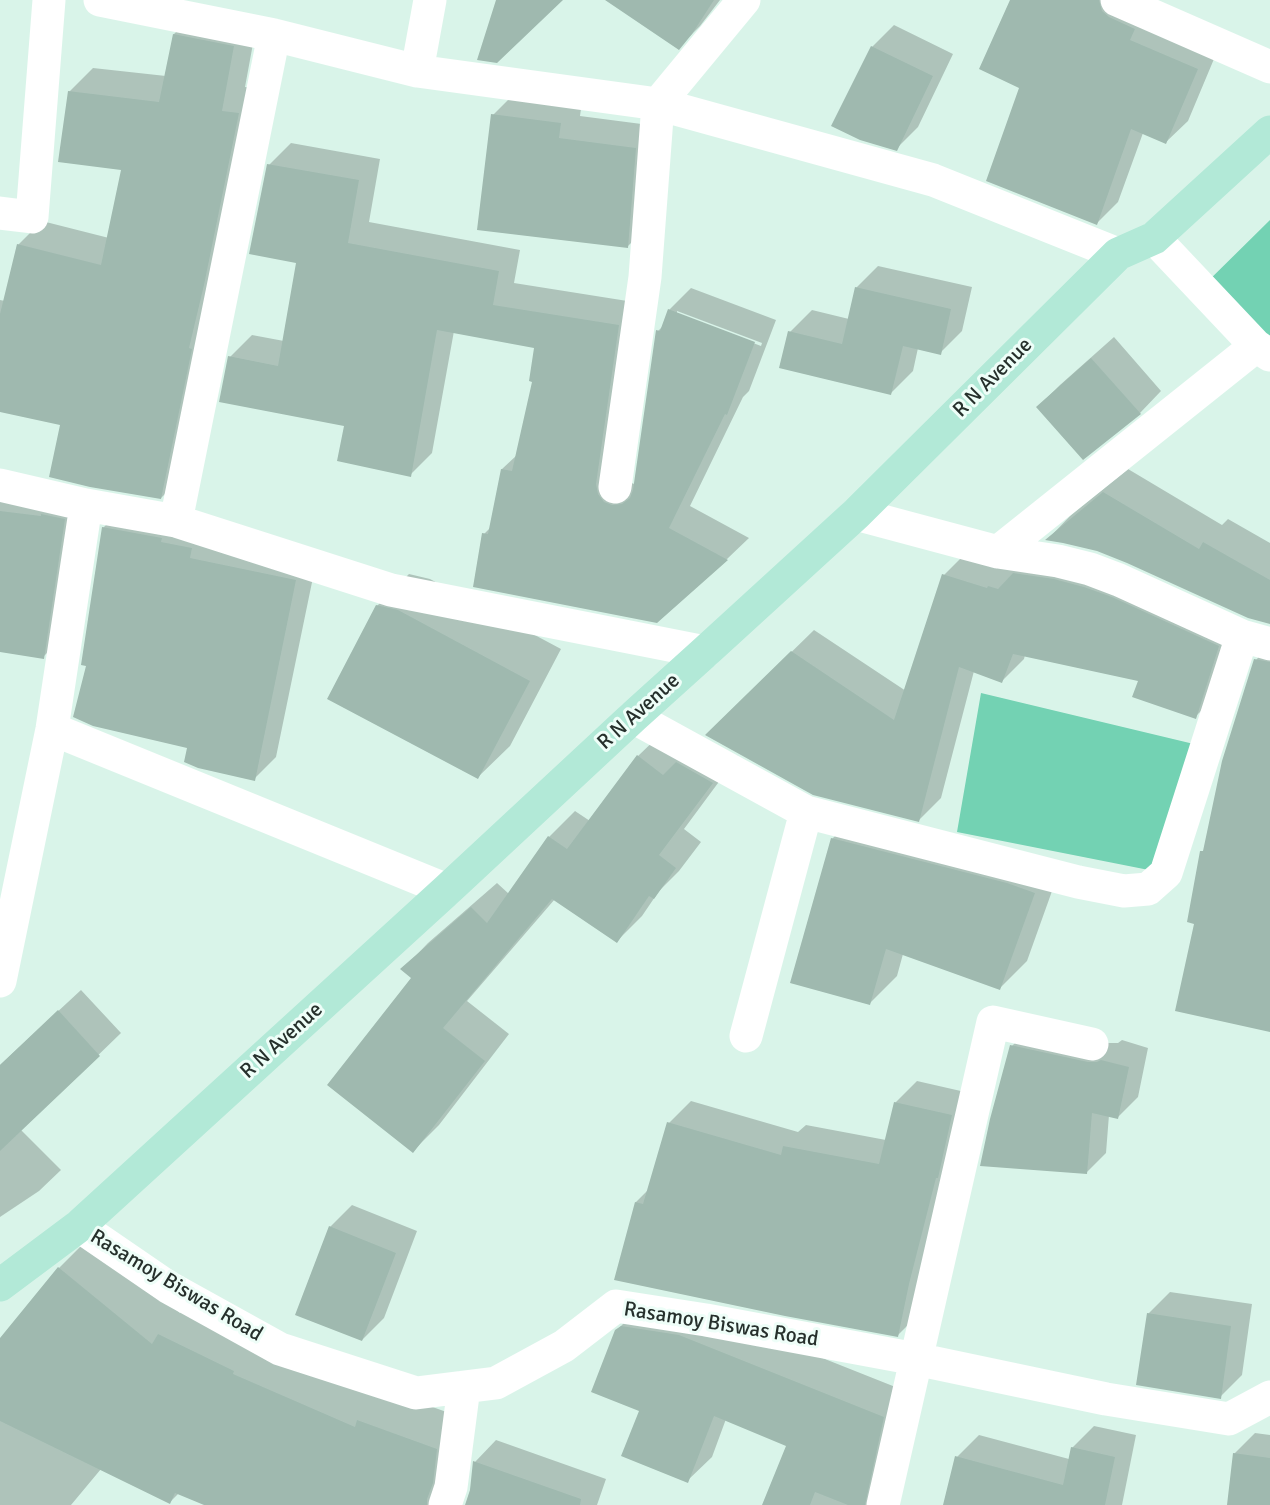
<!DOCTYPE html>
<html>
<head>
<meta charset="utf-8">
<style>
	body { margin:0 }
	canvas { display:block; background:#d9f4e9 }
</style>
</head>
<body>
<canvas width="1270" height="1505"></canvas>
<script>
const g = document.querySelector('canvas').getContext('2d');
g.lineJoin = 'round';
function fillPath(path, color) {
  g.fillStyle = color;
  g.fill(path, 'evenodd');
}
function shape(rows) {
  const path = new Path2D();
  for (const r of rows) {
    path.moveTo(r[0], r[1]);
    for (let i = 2; i < r.length; i += 2) path.lineTo(r[i], r[i + 1]);
  }
  return path;
}
function stroke(path, color, width, dash) {
  g.strokeStyle = color;
  g.lineWidth = width;
  g.lineCap = dash ? 'butt' : 'round';
  g.setLineDash(dash || []);
  g.stroke(path);
}
function label(font, color, halo, rows, align = 'center') {
  g.font = font + ' Signika,sans-serif';
  g.lineWidth = 6;
  g.setLineDash([]);
  g.textBaseline = 'middle';
  g.strokeStyle = halo;
  g.fillStyle = color;
  for (const [text, x, y, turn = 0] of rows) {
    g.save();
    g.translate(x, y);
    g.rotate((+turn || 0) * Math.PI / 180);
    g.textAlign = isNaN(turn) ? turn : align;
    if (halo) g.strokeText(text, 0, 0);
    g.fillText(text, 0, 0);
    g.restore();
  }
}
const water = shape([
	[1270,220,1270,337,1196,293],
	[981,693,1198,745,1164,873,957,832]
]);
const shadow = shape([
	[607,0,720,0,700,26,678,48],
	[1012,0,1142,0,1219,47,1188,121,1166,142,1143,133,1118,202,1096,224,1021,87],
	[198,11,257,22,245,87,262,89,185,474,161,498,62,424,0,411,0,300,5,301,18,245,42,221,109,238,123,169,69,92,93,68,166,76,174,34],
	[894,25,953,54,918,127,896,149,833,125,872,47],
	[515,93,582,102,580,116,657,126,650,224,628,246,493,115],
	[291,143,380,159,369,222,520,250,514,283,640,303,626,480,636,485,658,331,664,325,669,310,691,288,776,320,749,391,743,397,690,506,749,538,727,559,657,622,484,534,491,527,502,469,517,455,533,381,535,347,454,331,432,453,410,475,346,425,230,357,252,335,284,341,298,262,269,165],
	[677,311,762,343,761,346,677,314],
	[878,266,972,287,962,331,940,353,918,348,913,371,891,393,790,332,812,310,849,319,856,288],
	[1114,337,1161,391,1140,413,1038,407,1060,385],
	[1128,469,1222,525,1228,519,1270,543,1270,623,1126,561,1095,549,1048,539,1070,516],
	[0,486,86,498,65,635,43,657,0,651],
	[125,506,317,558,276,757,254,779,189,747,88,664,103,528],
	[966,553,1240,624,1217,695,1195,717,1140,679,1025,655,1024,659,1002,681,974,671,941,798,919,820,729,713,814,630,906,691,944,575],
	[409,574,430,579,561,649,510,746,478,777,377,606],
	[1270,645,1270,1031,1196,923,1202,852,1206,848,1256,660],
	[664,731,738,756,684,829,701,842,679,871,659,891,642,916,617,941,555,899,467,1001,509,1034,439,1125,413,1151,413,978,403,969,428,943,497,883,509,894,549,837,575,811,590,821,638,756],
	[860,811,1061,866,1027,961,1000,988,903,954,897,976,870,1003,832,839],
	[81,990,121,1033,21,1130,61,1170,39,1191,0,1217,0,1065],
	[1032,1026,1109,1043,1118,1043,1122,1040,1148,1048,1138,1097,1118,1117,1109,1115,1106,1153,1086,1173,1012,1046],
	[917,1081,974,1094,920,1313,898,1335,616,1279,636,1202,649,1189,669,1123,691,1101,798,1132,806,1125,886,1140,895,1103],
	[352,1205,417,1231,384,1318,362,1340,330,1227],
	[89,1238,180,1313,189,1305,388,1391,466,1419,437,1505,208,1505,179,1493,170,1502,101,1469,71,1505,0,1505,0,1340,59,1268],
	[1170,1292,1252,1304,1242,1375,1220,1397,1148,1314],
	[641,1306,704,1311,908,1392,879,1505,764,1505,788,1446,726,1419,712,1457,687,1481,641,1410,616,1331],
	[1094,1426,1136,1435,1122,1505,944,1505,957,1457,979,1435,1069,1459,1072,1448],
	[1255,1433,1270,1435,1270,1505,1228,1505,1234,1454],
	[496,1440,606,1479,597,1505,466,1505,470,1493,475,1462]
]);
const building = shape([
	[496,0,563,0,497,63,477,60],
	[605,0,714,0,692,34,679,50],
	[1010,0,1099,0,1102,11,1109,17,1135,29,1130,40,1198,69,1166,144,1131,129,1097,225,986,181,1019,88,979,69],
	[173,34,234,46,222,111,239,113,204,285,189,348,192,349,161,499,90,487,49,477,60,425,0,412,0,314,17,244,101,265,121,170,58,162,68,91,159,102],
	[871,46,933,76,897,151,860,140,831,126],
	[491,114,561,123,559,138,636,148,628,248,477,230],
	[267,164,359,180,348,243,499,271,493,305,619,325,596,484,598,494,604,502,612,505,622,504,630,498,633,490,656,330,660,331,668,309,755,342,727,415,725,414,669,528,728,560,657,623,473,587,482,533,488,534,501,469,512,471,532,382,529,381,534,348,437,330,411,477,337,461,344,426,219,402,228,356,278,366,296,263,249,254],
	[855,287,951,309,941,355,903,346,891,395,779,368,788,331,842,344],
	[1091,358,1141,414,1083,460,1036,407],
	[1103,492,1199,549,1203,542,1270,580,1270,624,1248,618,1127,563,1097,551,1063,543,1045,540],
	[0,511,41,516,41,514,65,519,44,659,0,652],
	[102,527,162,538,161,542,192,548,190,558,296,580,255,781,198,768,184,762,187,748,93,726,73,717,86,666,81,665],
	[1013,573,1054,579,1084,587,1112,597,1219,646,1196,719,1132,697,1138,681,1013,654,1002,683,959,667,919,822,813,795,705,735,791,651,894,720,942,574,987,588,988,586,998,589],
	[376,605,398,610,530,681,478,779,327,699],
	[1254,659,1270,662,1270,1032,1175,1011,1194,924,1187,922,1200,851,1203,851,1222,761],
	[637,755,663,775,676,762,713,783,659,855,676,868,654,899,649,896,617,943,552,899,443,1028,485,1061,413,1153,327,1085,411,978,400,969,471,907,487,923,548,836,567,849],
	[831,838,1007,883,1035,893,1000,990,886,949,870,1005,790,983],
	[58,1010,100,1056,0,1151,0,1065],
	[1010,1045,1088,1062,1097,1062,1101,1060,1129,1067,1118,1119,1092,1113,1087,1174,980,1166,990,1119],
	[894,1102,952,1115,938,1178,936,1178,909,1284,898,1337,785,1316,614,1280,635,1202,643,1204,667,1122,781,1155,783,1146,879,1164],
	[329,1226,396,1253,362,1341,295,1315],
	[58,1267,152,1344,158,1334,234,1371,233,1374,355,1427,357,1420,437,1449,433,1483,427,1499,427,1505,204,1505,175,1493,170,1504,0,1421,0,1338],
	[1147,1313,1231,1326,1221,1399,1136,1385],
	[621,1326,679,1335,884,1417,865,1505,848,1505,815,1492,810,1505,762,1505,786,1446,714,1416,688,1483,621,1456,639,1411,591,1392,615,1330],
	[1071,1447,1115,1457,1105,1505,943,1505,955,1456,1063,1485],
	[1233,1453,1270,1458,1270,1505,1227,1505],
	[473,1461,581,1499,580,1505,465,1505,470,1490]
]);
const minor = shape([
	[100,0,274,35,417,71,658,104,933,180,1118,254],
	[1117,0,1270,67],
	[417,71,430,0],
	[0,213,32,217,49,0],
	[1154,238,1256,346,1270,355],
	[0,485,86,505,176,521,391,590,705,652],
	[615,487,645,277,658,104,744,0],
	[856,514,998,552,1058,561,1090,569,1119,580,1242,636,1270,644],
	[176,521,274,35],
	[998,552,1256,346],
	[633,717,806,812,1078,882,1124,891,1148,889,1166,873,1242,636],
	[52,729,447,890],
	[0,981,52,729,86,505],
	[746,1036,806,812],
	[79,1226,168,1287,280,1349,416,1393,496,1383,564,1346,616,1306,706,1320,916,1359,1106,1399,1229,1419,1270,1397],
	[445,1505,451,1487,464,1387],
	[883,1505,993,1022,1092,1044]
]);
const major = shape([
	[0,1285,79,1226,447,890,633,717,705,652,856,514,1118,254,1154,238,1270,132]
]);
const streetNames = [
	["R N Avenue",993,378,-45],
	["R N Avenue",639,712,-42],
	["R N Avenue",282,1041,-42],
	["Rasamoy Biswas Road",176,1286,31],
	["Rasamoy Biswas Road",721,1325,9]
];
fillPath(water, '#73d2b3');
fillPath(shadow, '#0003');
fillPath(building, '#9fb9af');
stroke(minor, '#fff', 33);
stroke(major, '#b2e9d7', 33);
label('21px', '#26302c', '#eefef8', streetNames);
</script>
</body>
</html>
